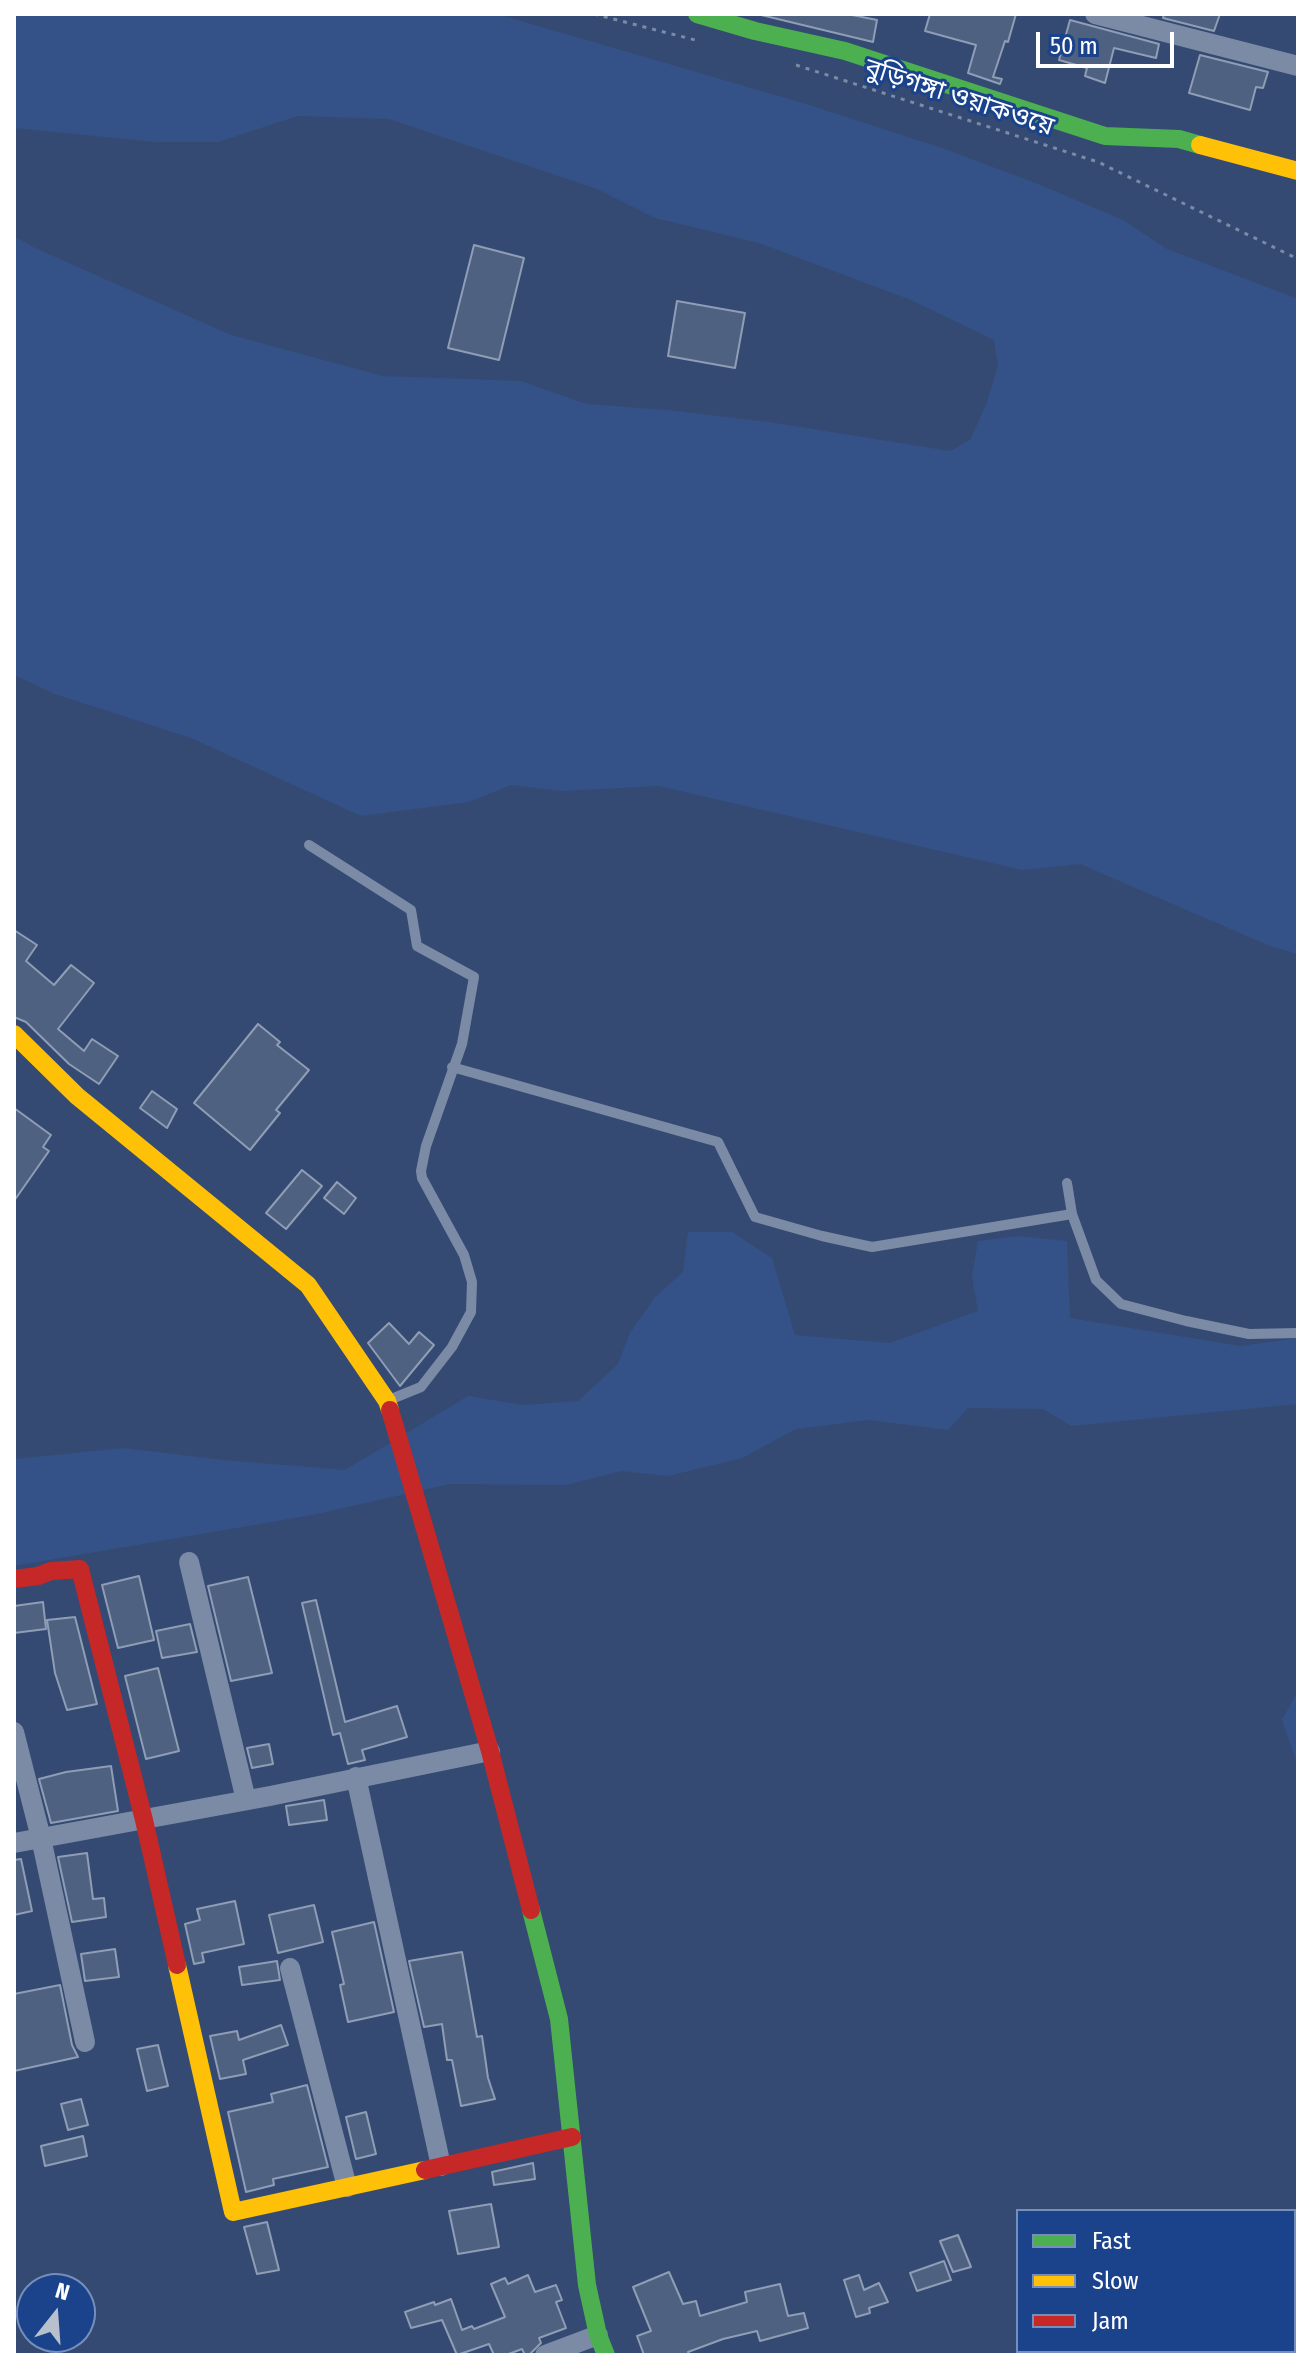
<!DOCTYPE html>
<html>
<head>
<meta charset="utf-8">
<style>
	body { margin:0 }
	#map { position:relative; width:1312px; height:2369px; overflow:hidden; background:#344a72; font-family:"Fira Sans Condensed",sans-serif }
	canvas { display:block }
	.frame { position:absolute; inset:0; border:16px solid #fff; pointer-events:none }
	.legend { position:absolute; left:1016px; top:2209px; width:280px; height:144px; box-sizing:border-box; background:#1a438c; border:2px solid #768eba; margin:0; padding:10px 14px; list-style:none; font-size:24px; color:#fff }
	.legend li { display:flex; align-items:center; gap:16px; height:40px }
	.legend b { width:40px; border:2px solid #768eba }
	.north { position:absolute; left:16px; top:2273px; width:80px; height:80px; box-sizing:border-box; background:#1a438c; border:2px solid #768eba; border-radius:50%; rotate:17deg; font-size:22px; font-weight:700; line-height:32px; text-align:center; color:#fff }
	.north::after { content:''; display:block; margin:auto; width:28px; height:36px; background:#b8c0ce; clip-path:polygon(50% 0,100% 100%,50% 72%,0 100%) }
	.scale { position:absolute; left:1036px; top:32px; width:138px; height:36px; box-sizing:border-box; border:4px solid #fff; border-top:0; padding-left:10px; font-size:24px; line-height:28px; white-space:nowrap; color:#fff; -webkit-text-stroke:6px #1a438c; paint-order:stroke }
</style>
</head>
<body>
<div id="map">
<canvas width="1312" height="2369"></canvas>
<div class="frame"></div>
<ul class="legend">
<li><b style="height:10px;background:#4caf50"></b>Fast</li>
<li><b style="height:10px;background:#ffc107"></b>Slow</li>
<li><b style="height:10px;background:#c62828"></b>Jam</li>
</ul>
<div class="north">N</div>
<div class="scale">50 m</div>
</div>
<script>
const g = document.querySelector('canvas').getContext('2d');
g.lineJoin = 'round';
function fillPath(path, color) {
  g.fillStyle = color;
  g.fill(path, 'evenodd');
}
function shape(rows) {
  const path = new Path2D();
  for (const r of rows) {
    path.moveTo(r[0], r[1]);
    for (let i = 2; i < r.length; i += 2) path.lineTo(r[i], r[i + 1]);
  }
  return path;
}
function stroke(path, color, width, dash) {
  g.strokeStyle = color;
  g.lineWidth = width;
  g.lineCap = dash ? 'butt' : 'round';
  g.setLineDash(dash || []);
  g.stroke(path);
}
function label(font, color, halo, rows, align = 'center') {
  g.font = font + ' "Fira Sans Condensed","Noto Sans Bengali",sans-serif';
  g.lineWidth = 6;
  g.setLineDash([]);
  g.textBaseline = 'middle';
  g.strokeStyle = halo;
  g.fillStyle = color;
  for (const [text, x, y, turn = 0] of rows) {
    g.save();
    g.translate(x, y);
    g.rotate((+turn || 0) * Math.PI / 180);
    g.textAlign = isNaN(turn) ? turn : align;
    if (halo) g.strokeText(text, 0, 0);
    g.fillText(text, 0, 0);
    g.restore();
  }
}
const water = shape([
	[14,14,497,14,806,104,942,148,1038,184,1123,220,1167,249,1298,299,1298,954,1270,946,1080,864,1022,870,659,786,562,791,511,785,469,802,361,816,191,738,55,694,14,675,14,236,35,248,231,335,383,376,521,381,586,404,667,410,769,422,950,451,970,440,986,405,998,366,994,340,911,300,759,243,655,218,597,189,389,119,298,116,218,142,156,142,14,128],
	[688,1232,732,1232,772,1258,795,1335,890,1343,978,1311,972,1277,978,1241,1019,1236,1067,1241,1070,1318,1240,1346,1298,1338,1298,1404,1071,1426,1043,1409,968,1408,948,1430,869,1420,796,1429,742,1458,668,1476,621,1471,566,1485,450,1484,312,1515,14,1566,14,1459,124,1448,223,1460,345,1470,468,1396,523,1405,578,1401,618,1364,630,1333,655,1297,683,1272],
	[1298,1691,1298,1766,1282,1720]
]);
const building = shape([
	[757,14,847,14,877,20,873,42,757,14],
	[930,14,1016,14,1008,42,1005,41,993,77,1002,79,1000,84,968,73,976,45,925,31,930,14],
	[1164,14,1220,14,1214,31,1163,18,1164,14],
	[1070,20,1159,44,1156,58,1114,48,1105,83,1085,76,1087,68,1059,60,1070,20],
	[1200,55,1268,72,1263,88,1256,87,1250,110,1189,93,1200,55],
	[474,245,524,258,499,360,448,348,474,245],
	[677,301,745,313,735,368,668,356,677,301],
	[14,930,37,945,26,961,54,985,71,965,94,983,58,1029,84,1051,92,1039,118,1056,99,1084,69,1064,26,1022,14,1017,14,930],
	[258,1024,280,1042,277,1045,309,1070,276,1110,280,1113,250,1150,194,1103,258,1024],
	[152,1091,177,1109,167,1128,140,1108,152,1091],
	[14,1108,51,1135,43,1147,49,1151,14,1201,14,1108],
	[302,1170,322,1186,286,1229,266,1213,302,1170],
	[337,1182,356,1198,344,1214,324,1198,337,1182],
	[389,1323,409,1344,419,1332,434,1345,400,1386,368,1343,389,1323],
	[139,1576,154,1640,118,1648,102,1585,139,1576],
	[248,1577,272,1673,231,1681,208,1586,248,1577],
	[316,1600,345,1722,397,1706,407,1737,362,1750,365,1760,348,1764,340,1733,333,1735,302,1603,316,1600],
	[43,1602,46,1629,14,1633,14,1606,43,1602],
	[75,1617,97,1704,67,1710,55,1673,47,1620,75,1617],
	[190,1624,197,1652,162,1658,156,1631,190,1624],
	[158,1668,179,1751,146,1759,125,1676,158,1668],
	[269,1744,273,1764,252,1768,247,1748,269,1744],
	[111,1766,118,1811,51,1823,39,1779,66,1772,111,1766],
	[324,1800,327,1820,289,1825,286,1806,324,1800],
	[87,1853,93,1899,104,1898,106,1917,72,1922,58,1857,87,1853],
	[21,1859,32,1911,14,1915,14,1860,21,1859],
	[235,1901,244,1944,202,1953,204,1962,194,1964,185,1924,200,1920,197,1909,235,1901],
	[314,1905,323,1942,278,1953,269,1915,314,1905],
	[374,1922,394,2012,348,2022,340,1985,344,1984,332,1932,374,1922],
	[115,1949,119,1977,85,1981,81,1954,115,1949],
	[462,1952,477,2037,482,2036,488,2078,495,2099,461,2106,452,2060,447,2060,442,2024,424,2027,409,1961,462,1952],
	[277,1961,280,1980,242,1985,239,1967,277,1961],
	[60,1985,72,2045,78,2057,14,2071,14,1994,60,1985],
	[281,2025,288,2045,243,2060,246,2074,220,2079,210,2036,237,2031,239,2040,281,2025],
	[158,2045,168,2086,147,2091,137,2049,158,2045],
	[307,2085,328,2167,273,2179,274,2185,246,2192,228,2112,273,2102,271,2094,307,2085],
	[81,2099,88,2125,68,2130,61,2104,81,2099],
	[366,2112,376,2154,356,2159,346,2117,366,2112],
	[83,2136,87,2156,45,2166,41,2146,83,2136],
	[533,2163,535,2179,494,2185,492,2172,533,2163],
	[491,2204,499,2247,458,2254,449,2211,491,2204],
	[267,2222,279,2270,257,2274,244,2227,267,2222],
	[958,2235,971,2267,953,2272,940,2241,958,2235],
	[944,2261,951,2280,917,2291,910,2273,944,2261],
	[669,2272,683,2304,696,2301,700,2316,747,2302,745,2292,780,2284,788,2316,804,2313,808,2328,760,2341,757,2331,723,2339,688,2352,689,2355,644,2355,637,2336,651,2331,633,2287,669,2272],
	[528,2275,535,2292,556,2285,562,2300,556,2302,566,2328,539,2338,541,2343,529,2355,525,2355,522,2349,506,2355,494,2355,489,2344,457,2355,442,2320,411,2328,405,2312,434,2302,435,2305,451,2299,462,2330,472,2326,474,2329,505,2317,491,2284,505,2278,508,2284,528,2275],
	[859,2275,864,2290,879,2283,888,2302,869,2308,870,2313,856,2317,844,2280,859,2275]
]);
const path = shape([
	[594,14,699,41],
	[796,65,1098,162,1298,259]
]);
const lane = shape([
	[309,845,411,910,417,946,474,977,462,1044,426,1146,421,1171,422,1178,464,1255,472,1282,471,1312,452,1347,421,1387,389,1400],
	[452,1067,718,1142,755,1217,822,1236,872,1247,1072,1214,1096,1280,1121,1304,1186,1321,1249,1334,1298,1333],
	[1067,1183,1072,1214]
]);
const street = shape([
	[1095,14,1298,66],
	[189,1562,246,1800],
	[14,1732,41,1838,85,2042],
	[356,1777,441,2166],
	[14,1843,270,1796,490,1751],
	[290,1968,347,2187],
	[545,2355,598,2335]
]);
const fast = shape([
	[697,14,755,31,845,51,1105,136,1179,139,1200,145],
	[531,1910,559,2019,587,2285,598,2335,606,2355]
]);
const slow = shape([
	[1200,145,1298,171],
	[14,1034,77,1096,308,1285,387,1401,390,1410],
	[177,1965,233,2212,425,2170]
]);
const jam = shape([
	[390,1410,490,1751,531,1910],
	[14,1579,38,1576,51,1571,80,1569,144,1820,177,1965],
	[425,2170,572,2137]
]);
const streetNames = [
	["বুড়িগঙ্গা ওয়াকওয়ে",959,98,18]
];
fillPath(water, '#345287');
fillPath(building, '#4e6180');
stroke(building, '#8f9db5', 2);
stroke(path, '#7b8ba6', 3, [4, 6]);
stroke(lane, '#7b8ba6', 10);
stroke(street, '#7b8ba6', 20);
stroke(fast, '#4caf50', 18);
stroke(slow, '#ffc107', 18);
stroke(jam, '#c62828', 18);
label('26px', '#fff', '#1a438c', streetNames);
</script>
</body>
</html>
